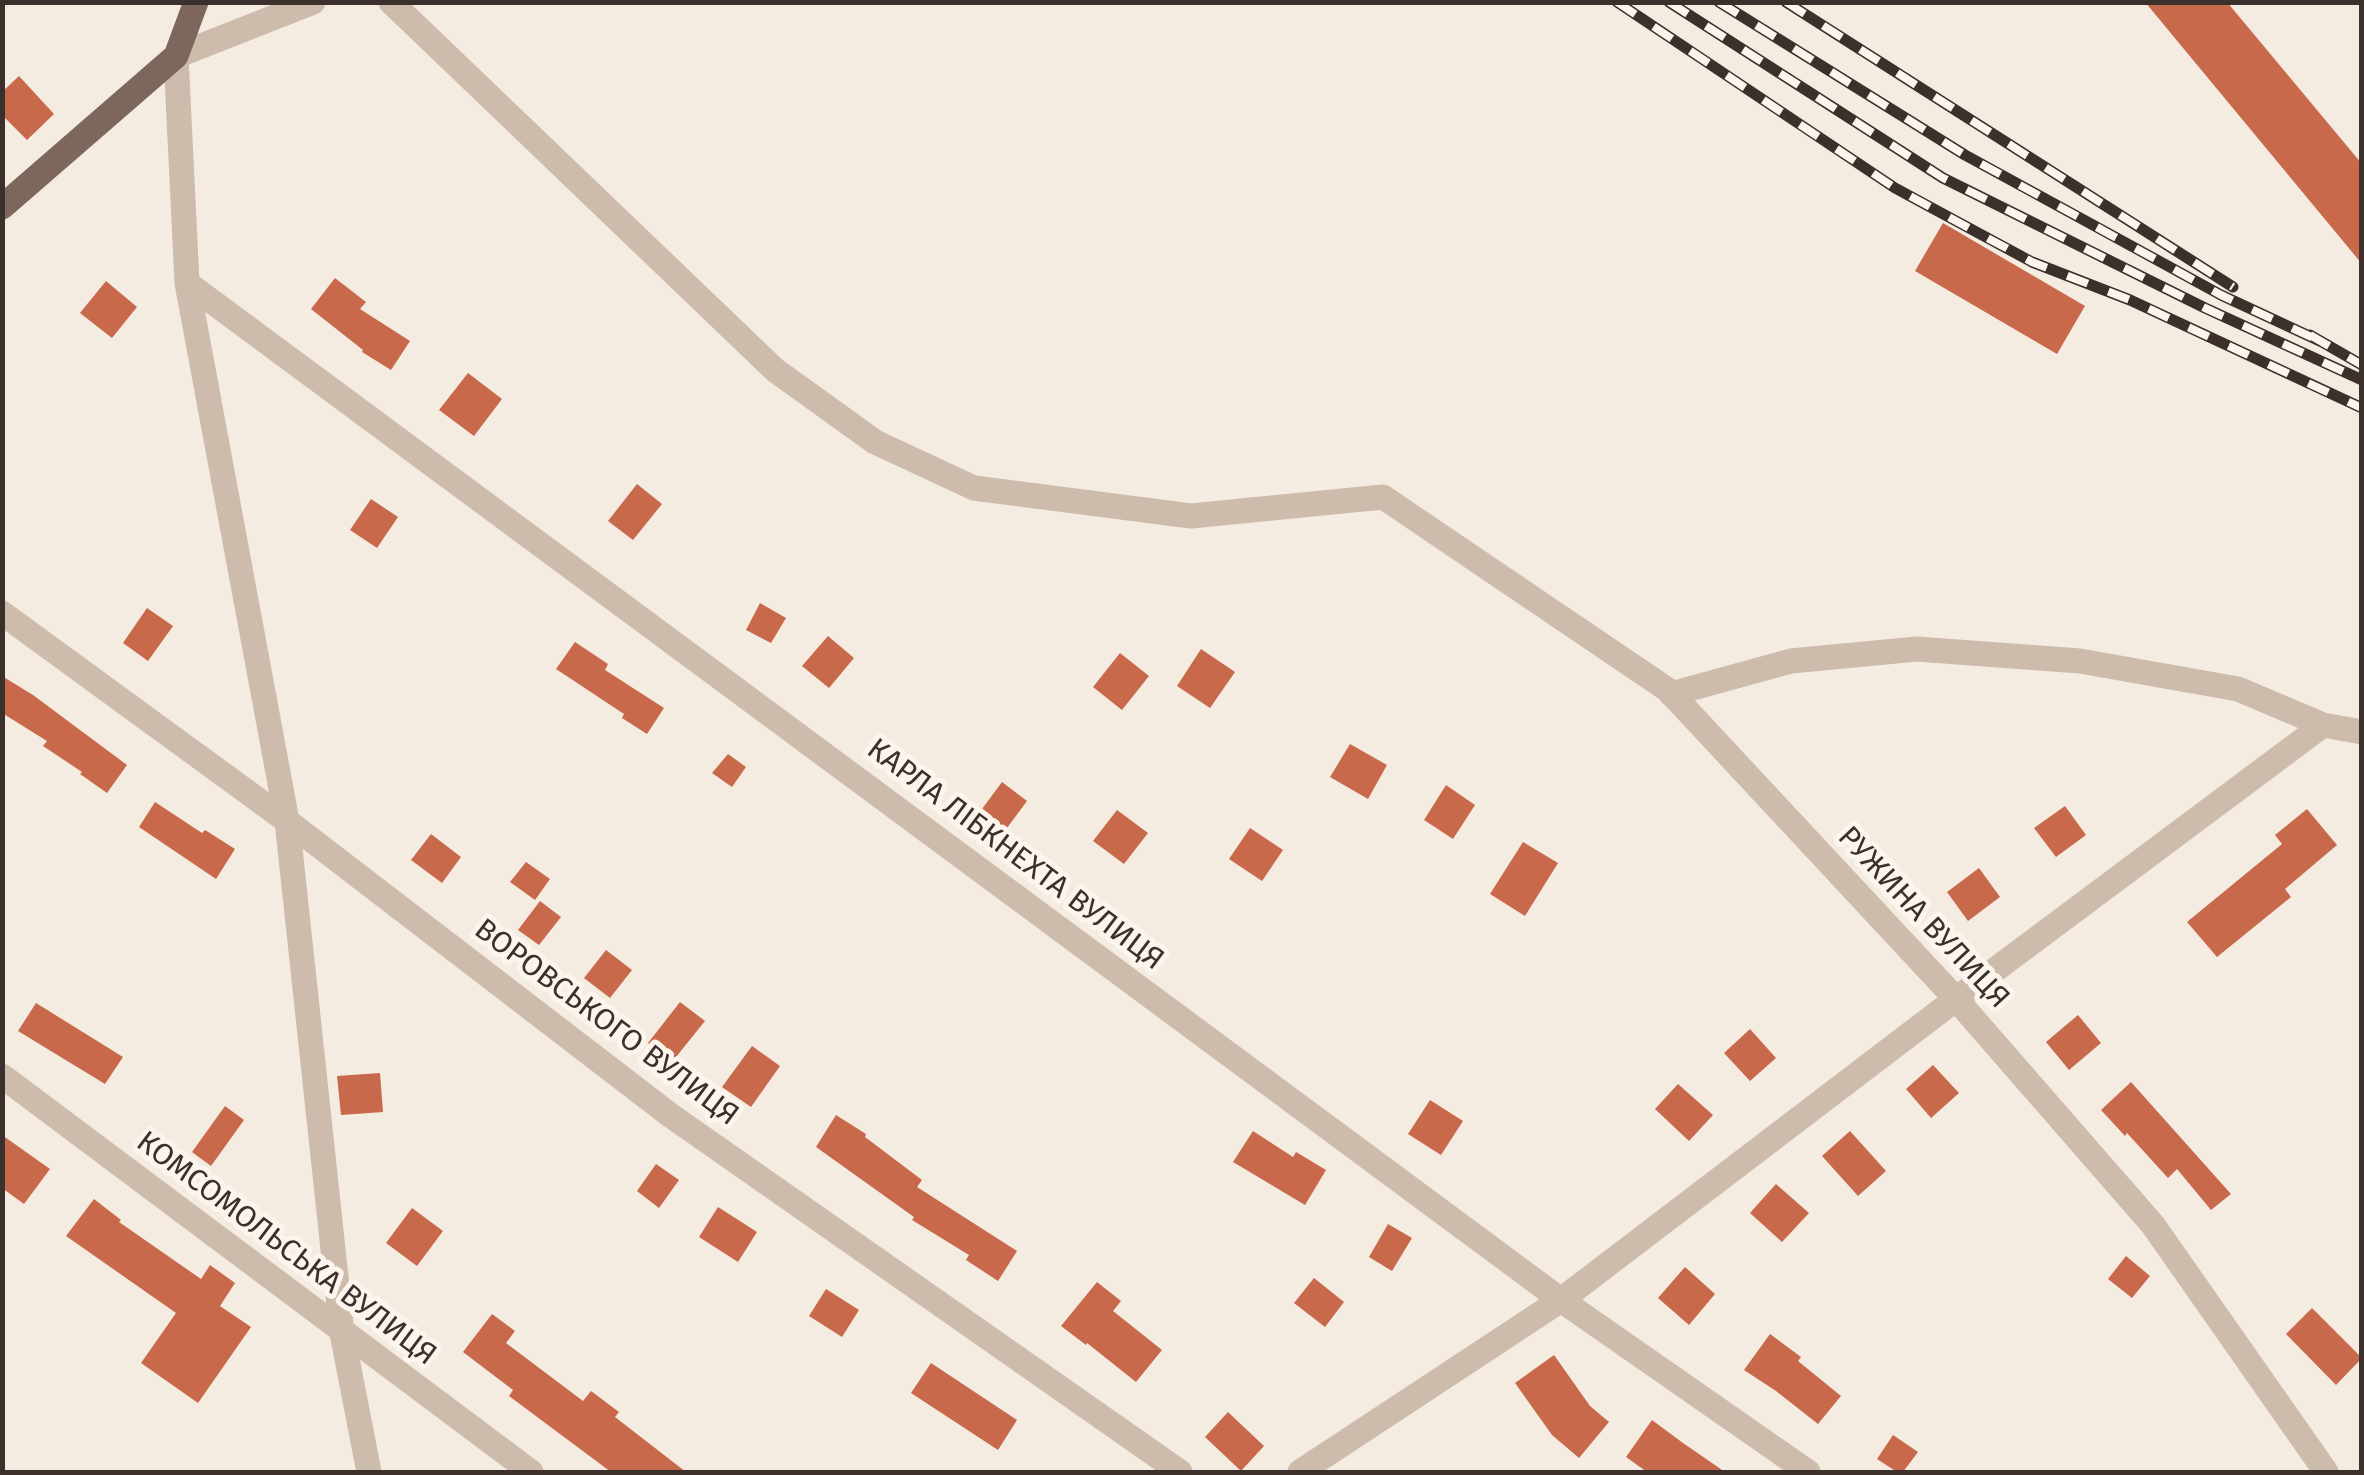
<!DOCTYPE html>
<html>
<head>
<meta charset="utf-8">
<style>
	body { margin:0 }
	#map { position:relative; width:2364px; height:1475px; overflow:hidden; background:#f4ebe1; font-family:"Fira Sans",sans-serif }
	canvas { display:block }
	.frame { position:absolute; inset:0; border:5px solid #3b302b; pointer-events:none }
</style>
</head>
<body>
<div id="map">
<canvas width="2364" height="1475"></canvas>
<div class="frame"></div>
</div>
<script>
const g = document.querySelector('canvas').getContext('2d');
g.lineJoin = 'round';
function fillPath(path, color) {
  g.fillStyle = color;
  g.fill(path, 'evenodd');
}
function shape(rows) {
  const path = new Path2D();
  for (const r of rows) {
    path.moveTo(r[0], r[1]);
    for (let i = 2; i < r.length; i += 2) path.lineTo(r[i], r[i + 1]);
  }
  return path;
}
function stroke(path, color, width, dash) {
  g.strokeStyle = color;
  g.lineWidth = width;
  g.lineCap = dash ? 'butt' : 'round';
  g.setLineDash(dash || []);
  g.stroke(path);
}
function label(font, color, halo, rows, align = 'center') {
  g.font = font + ' "Fira Sans",sans-serif';
  g.lineWidth = 10;
  g.setLineDash([]);
  g.textBaseline = 'middle';
  g.strokeStyle = halo;
  g.fillStyle = color;
  for (const [text, x, y, turn = 0] of rows) {
    g.save();
    g.translate(x, y);
    g.rotate((+turn || 0) * Math.PI / 180);
    g.textAlign = isNaN(turn) ? turn : align;
    if (halo) g.strokeText(text, 0, 0);
    g.fillText(text, 0, 0);
    g.restore();
  }
}
const building = shape([
	[2145,2,2227,2,2362,164,2362,264],
	[19,76,54,114,27,140,2,115,2,92],
	[1943,223,2085,306,2057,354,1915,271],
	[335,278,366,302,360,309,410,341,391,370,362,352,363,350,311,309],
	[106,281,137,307,112,338,80,313],
	[468,373,502,399,474,436,439,410],
	[637,484,662,504,633,540,608,521],
	[371,499,398,517,377,548,350,530],
	[760,603,786,618,771,643,746,630],
	[147,608,173,626,148,661,123,643],
	[828,636,854,658,829,688,802,666],
	[575,642,608,664,605,670,664,708,647,734,622,718,624,714,556,669],
	[1201,649,1235,672,1210,708,1177,686],
	[1120,653,1149,676,1122,710,1093,687],
	[2,676,33,695,127,765,107,793,80,774,82,772,43,746,47,741,2,713],
	[1350,744,1387,765,1368,799,1330,777],
	[728,754,746,767,732,787,712,773],
	[1002,782,1027,801,1004,832,979,813],
	[1446,785,1475,805,1453,839,1424,820],
	[155,802,202,833,205,830,235,849,216,879,139,827],
	[2065,806,2086,835,2056,857,2034,828],
	[2307,809,2337,845,2285,889,2291,897,2217,957,2187,922,2282,844,2275,835],
	[1117,810,1148,833,1124,864,1093,841],
	[1250,828,1283,850,1262,881,1229,859],
	[431,834,461,857,442,883,411,860],
	[1523,842,1558,863,1525,916,1490,894],
	[526,862,550,879,535,900,510,882],
	[1979,868,2000,897,1968,921,1947,892],
	[540,901,561,917,539,945,518,930],
	[606,950,632,970,610,998,584,978],
	[680,1002,705,1021,672,1062,648,1043],
	[36,1003,123,1057,105,1084,18,1031],
	[2078,1015,2101,1043,2069,1070,2046,1042],
	[1750,1029,1776,1058,1750,1081,1724,1053],
	[752,1046,780,1066,751,1107,722,1087],
	[1933,1065,1959,1093,1931,1118,1906,1089],
	[380,1073,383,1112,341,1115,337,1076],
	[2131,1082,2231,1194,2211,1210,2177,1169,2168,1178,2127,1133,2125,1136,2101,1110],
	[1678,1084,1713,1115,1689,1141,1655,1109],
	[1430,1100,1463,1121,1441,1155,1408,1134],
	[225,1106,244,1120,211,1166,192,1152],
	[836,1115,866,1134,865,1137,922,1180,917,1187,1017,1251,998,1281,966,1260,969,1255,912,1220,914,1217,816,1147],
	[1253,1131,1293,1157,1296,1152,1326,1170,1305,1205,1233,1162],
	[1850,1131,1886,1171,1858,1196,1822,1156],
	[2,1135,50,1169,24,1204,2,1188],
	[656,1164,679,1180,659,1208,637,1191],
	[1776,1184,1809,1213,1782,1242,1750,1213],
	[94,1199,121,1220,119,1222,201,1279,210,1265,235,1283,220,1306,251,1327,198,1403,141,1363,176,1313,66,1236],
	[718,1207,757,1232,738,1262,699,1237],
	[412,1208,443,1231,417,1266,386,1243],
	[1388,1224,1412,1238,1392,1271,1369,1257],
	[2126,1256,2150,1276,2132,1298,2108,1279],
	[1685,1267,1715,1294,1689,1325,1658,1298],
	[1314,1278,1344,1302,1325,1327,1294,1303],
	[1097,1282,1121,1301,1113,1311,1162,1350,1136,1382,1087,1343,1086,1345,1061,1326],
	[826,1289,859,1310,842,1337,809,1316],
	[2312,1308,2362,1358,2336,1385,2286,1334],
	[492,1314,515,1331,506,1343,583,1401,591,1391,619,1412,615,1417,686,1472,611,1472,509,1396,513,1390,463,1352],
	[1770,1334,1801,1357,1798,1361,1841,1396,1818,1424,1776,1391,1744,1370],
	[1554,1355,1590,1406,1609,1422,1579,1458,1552,1435,1515,1383],
	[931,1363,1017,1420,998,1450,911,1393],
	[1228,1412,1264,1446,1241,1471,1205,1437],
	[1652,1420,1683,1443,1725,1472,1647,1472,1626,1457],
	[1893,1435,1918,1452,1903,1472,1897,1472,1877,1459]
]);
const minor = shape([
	[313,2,176,56,187,283,287,821,342,1333,369,1472],
	[391,2,775,370,875,442,974,488,1191,516,1383,497,1668,690,1956,999,2153,1225,2326,1472],
	[187,283,1561,1300,1808,1472],
	[2,613,287,821,670,1115,1180,1472],
	[1671,694,1791,661,1917,649,2080,661,2238,689,2323,725],
	[2,1076,531,1472],
	[1300,1472,1561,1300,1956,999,2323,725,2362,732]
]);
const major = shape([
	[2,207,176,56,196,2]
]);
const rail = shape([
	[1617,2,1895,188,2032,262,2130,300,2362,408],
	[1669,2,1943,178,2205,308,2362,380],
	[1719,2,1965,155,2221,295,2322,342],
	[1786,2,2233,287],
	[2310,335,2362,365]
]);
const streetNames = [
	["КАРЛА ЛІБКНЕХТА ВУЛИЦЯ",1015,855,37],
	["РУЖИНА ВУЛИЦЯ",1923,918,47],
	["ВОРОВСЬКОГО ВУЛИЦЯ",606,1023,37],
	["КОМСОМОЛЬСЬКА ВУЛИЦЯ",286,1249,37]
];
fillPath(building, '#c8694b');
stroke(minor, '#cdbbac', 25);
stroke(major, '#7d675c', 25);
stroke(rail, '#3b302b', 11);
stroke(rail, '#fbf5ee', 8, [22]);
label('30px', '#3b302b', '#fbf5ee', streetNames);
</script>
</body>
</html>
